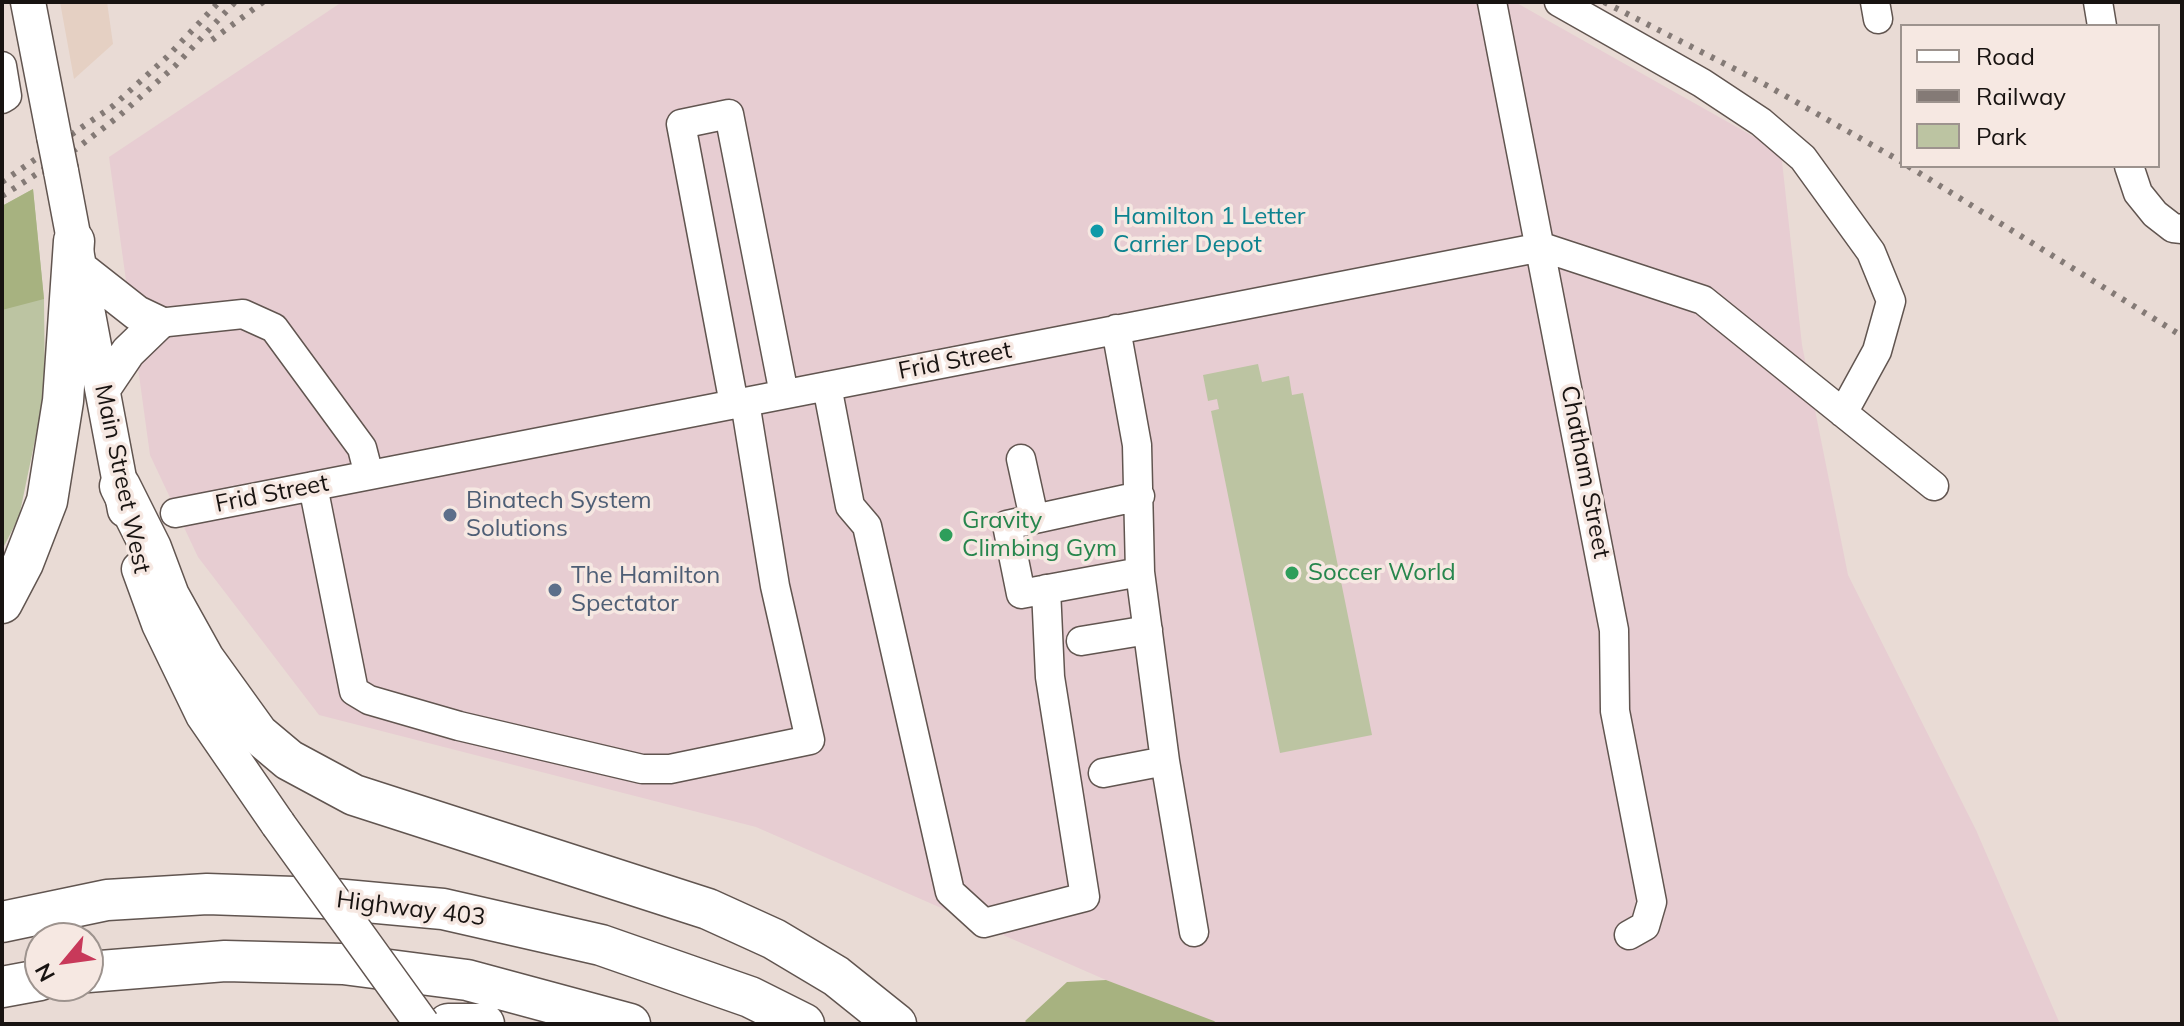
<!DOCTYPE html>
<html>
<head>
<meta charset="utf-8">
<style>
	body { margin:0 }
	#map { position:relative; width:2184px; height:1026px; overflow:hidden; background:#e9dbd5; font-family:Mulish,sans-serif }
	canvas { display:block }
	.frame { position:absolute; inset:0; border:4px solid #181311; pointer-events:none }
	.legend { position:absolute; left:1900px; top:24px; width:260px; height:144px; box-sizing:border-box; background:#f6e8e2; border:2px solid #9d938e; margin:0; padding:10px 14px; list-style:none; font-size:24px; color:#181311 }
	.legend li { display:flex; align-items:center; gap:16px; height:40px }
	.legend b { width:40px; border:2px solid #9d938e }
	.north { position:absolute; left:24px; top:922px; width:80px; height:80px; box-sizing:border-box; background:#f6e8e2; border:2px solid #9d938e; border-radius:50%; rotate:241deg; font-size:22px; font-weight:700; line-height:32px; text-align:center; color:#181311 }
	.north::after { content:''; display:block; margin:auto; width:28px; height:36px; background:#c8395a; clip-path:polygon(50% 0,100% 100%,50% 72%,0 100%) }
</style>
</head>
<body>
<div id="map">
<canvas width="2184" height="1026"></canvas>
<div class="frame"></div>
<ul class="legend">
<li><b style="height:10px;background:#fff"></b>Road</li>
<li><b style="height:10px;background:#847a76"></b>Railway</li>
<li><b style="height:22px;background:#bcc4a2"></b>Park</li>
</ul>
<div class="north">N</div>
</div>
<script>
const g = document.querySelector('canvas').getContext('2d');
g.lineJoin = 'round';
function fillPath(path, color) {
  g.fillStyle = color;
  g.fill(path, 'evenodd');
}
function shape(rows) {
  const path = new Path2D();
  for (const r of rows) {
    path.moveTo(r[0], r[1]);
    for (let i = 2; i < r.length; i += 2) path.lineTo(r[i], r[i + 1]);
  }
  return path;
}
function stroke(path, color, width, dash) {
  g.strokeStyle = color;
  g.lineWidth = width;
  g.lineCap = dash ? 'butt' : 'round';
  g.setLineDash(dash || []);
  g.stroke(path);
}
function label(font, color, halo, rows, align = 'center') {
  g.font = font + ' Mulish,sans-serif';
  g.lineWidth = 7;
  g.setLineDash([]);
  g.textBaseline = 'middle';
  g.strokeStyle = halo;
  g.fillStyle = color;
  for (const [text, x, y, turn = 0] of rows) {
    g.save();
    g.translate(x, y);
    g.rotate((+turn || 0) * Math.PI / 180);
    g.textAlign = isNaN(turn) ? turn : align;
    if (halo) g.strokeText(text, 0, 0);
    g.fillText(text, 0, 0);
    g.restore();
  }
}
const commercial = shape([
	[60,2,107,2,113,44,74,79]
]);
const industrial = shape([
	[342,2,1515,2,1781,152,1802,345,1848,575,1976,830,2060,1024,1218,1024,1106,980,756,827,319,715,198,557,150,455,109,157]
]);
const green = shape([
	[33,189,44,299,45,392,19,517,2,550,2,206],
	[1258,364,1262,382,1289,376,1292,395,1303,393,1372,735,1280,753,1211,411,1219,409,1217,399,1208,401,1203,375]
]);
const forest = shape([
	[33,189,44,299,2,310,2,206],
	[1106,980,1214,1021,1218,1024,1028,1024,1025,1021,1067,982]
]);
const minor = shape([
	[1492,2,1614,630,1615,711,1652,902,1645,926,1629,935],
	[1559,2,1702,83,1761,122,1803,158,1871,252,1891,301,1877,351,1843,413],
	[1875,2,1878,19],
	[2098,2,2102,26],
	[2,66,7,96,2,99],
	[2129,166,2138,193,2155,214,2173,228,2182,229],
	[158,323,243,314,274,328,362,448,369,475],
	[1116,329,1137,445,1140,572,1165,761,1194,932],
	[827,386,850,506,867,526,950,892,984,923,1085,897,1050,677,1046,589],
	[734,404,681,124,729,114,784,394],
	[1021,459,1034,518],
	[313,486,354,691,369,700,459,726,642,769,670,769,810,740,775,586,745,402],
	[1140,496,1007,525,1021,594,1140,572],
	[175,513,1542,247,1703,300,1934,486],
	[1081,641,1148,630],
	[1103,773,1165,761]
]);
const major = shape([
	[28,2,54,136],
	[61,171,125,510],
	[81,269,137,313,158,323,128,352,103,389],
	[139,569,159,624,203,715,278,824]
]);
const highway = shape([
	[120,486,151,548,169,596,204,659,258,734,289,760,354,795,708,909,774,939,836,976,896,1024],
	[2,603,23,563,47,501,63,401,74,241],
	[2,922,107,900,207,894,323,898,443,909,601,945,750,997,804,1024],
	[88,972,225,961,343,964,467,980,630,1024],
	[2,987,40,980],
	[448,1024,484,1024]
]);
const rail = shape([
	[1604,2,1768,86,1902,162],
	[212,40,263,2],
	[1908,166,2182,336],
	[2,182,113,106,167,57,219,2],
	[2,196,76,149,119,116,175,66,235,2]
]);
const majorBridge = shape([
	[54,136,61,171],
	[278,824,422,1024]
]);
const markers = [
	[1097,231,8,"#0f9aa8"],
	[450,515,8,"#5c6f8a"],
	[946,535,8,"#2e9e5b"],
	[1292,573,8,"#2e9e5b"],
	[555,590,8,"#5c6f8a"]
];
const cultureNames = [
	["Hamilton 1 Letter",1113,217],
	["Carrier Depot",1113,245]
];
const streetNames = [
	["Frid Street",955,361,-11],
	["Chatham Street",1585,472,79],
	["Main Street West",122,479,78],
	["Frid Street",272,494,-11],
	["Highway 403",411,909,7]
];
const serviceNames = [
	["Binatech System",466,501],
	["Solutions",466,529],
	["The Hamilton",571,576],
	["Spectator",571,604]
];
const leisureNames = [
	["Gravity",962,521],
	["Climbing Gym",962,549],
	["Soccer World",1308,573]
];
fillPath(commercial, '#e5d0c3');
fillPath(industrial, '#e7cdd2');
fillPath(green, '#bcc4a2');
fillPath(forest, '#a7b280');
stroke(minor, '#615550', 31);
stroke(major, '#615550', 37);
stroke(highway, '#615550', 43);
stroke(minor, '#fff', 28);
stroke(major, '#fff', 34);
stroke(highway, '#fff', 40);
stroke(rail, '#847a76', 6, [4, 8]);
stroke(majorBridge, '#615550', 37, []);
stroke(majorBridge, '#fff', 34);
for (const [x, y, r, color] of markers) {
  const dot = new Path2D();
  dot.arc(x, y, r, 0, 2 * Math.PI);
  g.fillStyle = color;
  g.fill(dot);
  stroke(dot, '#f6e8e2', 3);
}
label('24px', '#0d838f', '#f6e8e2', cultureNames, 'left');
label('24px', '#181311', '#f6e8e2', streetNames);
label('24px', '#4e5e75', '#f6e8e2', serviceNames, 'left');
label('24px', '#27864d', '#f6e8e2', leisureNames, 'left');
</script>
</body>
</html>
